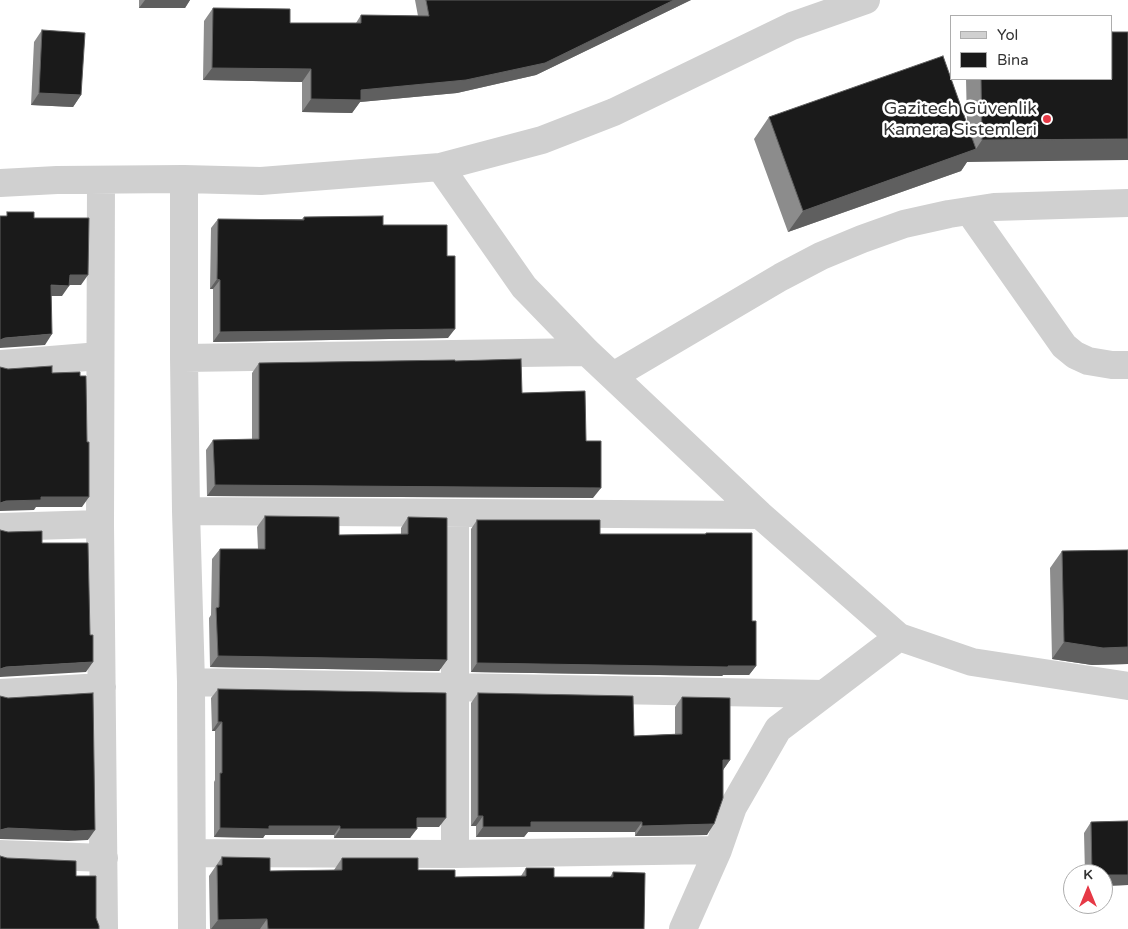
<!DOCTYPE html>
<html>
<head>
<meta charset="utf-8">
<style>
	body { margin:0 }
	#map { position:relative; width:1128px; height:929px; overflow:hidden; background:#fff; font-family:"Varela Round",sans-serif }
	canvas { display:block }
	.legend { position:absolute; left:950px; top:15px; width:162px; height:65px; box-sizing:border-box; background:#fff; border:1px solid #adadad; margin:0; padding:6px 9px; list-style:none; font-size:15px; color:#333 }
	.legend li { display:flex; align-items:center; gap:10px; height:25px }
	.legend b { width:25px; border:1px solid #adadad }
	.north { position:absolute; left:1063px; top:864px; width:50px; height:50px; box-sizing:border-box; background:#fff; border:1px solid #adadad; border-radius:50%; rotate:0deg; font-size:14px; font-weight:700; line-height:20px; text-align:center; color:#333 }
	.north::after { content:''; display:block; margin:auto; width:18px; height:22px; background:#e63946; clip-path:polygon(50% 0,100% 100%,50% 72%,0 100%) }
</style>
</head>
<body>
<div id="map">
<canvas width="1128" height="929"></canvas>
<ul class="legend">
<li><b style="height:6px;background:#d0d0d0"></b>Yol</li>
<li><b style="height:14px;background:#1a1a1a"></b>Bina</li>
</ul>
<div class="north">K</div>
</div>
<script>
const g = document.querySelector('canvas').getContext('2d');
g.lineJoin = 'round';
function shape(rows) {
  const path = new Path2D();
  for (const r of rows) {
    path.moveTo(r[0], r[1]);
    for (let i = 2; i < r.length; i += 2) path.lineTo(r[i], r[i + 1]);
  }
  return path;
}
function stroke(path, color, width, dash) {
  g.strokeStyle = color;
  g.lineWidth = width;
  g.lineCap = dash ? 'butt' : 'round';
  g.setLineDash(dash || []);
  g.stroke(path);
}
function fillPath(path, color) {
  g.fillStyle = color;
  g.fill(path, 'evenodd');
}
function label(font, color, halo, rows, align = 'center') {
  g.font = font + ' "Varela Round",sans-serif';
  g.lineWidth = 5;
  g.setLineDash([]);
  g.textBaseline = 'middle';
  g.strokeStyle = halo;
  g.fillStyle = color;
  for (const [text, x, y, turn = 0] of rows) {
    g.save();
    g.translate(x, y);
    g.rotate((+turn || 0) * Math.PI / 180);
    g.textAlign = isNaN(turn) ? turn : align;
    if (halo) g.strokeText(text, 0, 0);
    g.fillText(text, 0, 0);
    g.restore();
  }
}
const minor = shape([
	[440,167,524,287,587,352,760,515,899,637,972,662,1128,686],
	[184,179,184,358,186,511,191,682,192,929],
	[101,180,100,524,104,929],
	[0,183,57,180,184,179,261,181,440,167,542,140,614,112,792,26,866,0],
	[969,211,1064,346,1075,355,1088,361,1112,365,1128,365],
	[184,358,587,352],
	[0,364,100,356],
	[613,376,781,277,821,256,862,239,904,224,949,214,994,207,1128,203],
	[186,511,760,515],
	[455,513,455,854],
	[0,527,100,524],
	[191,682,824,694],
	[0,693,102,687],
	[192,853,455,854,718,850],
	[0,854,104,858],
	[683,929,718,850,733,807,778,729,899,637]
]);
const wall = shape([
	[139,0,190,0,185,8,139,8],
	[415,0,691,0,536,75,457,93,360,102,352,113,302,112,302,82,203,80,204,21,213,8,290,23,356,23,361,15,418,16],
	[42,30,81,95,73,107,31,105,34,42],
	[966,79,1112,79,967,162,961,171,788,232,754,139,769,117,967,123],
	[304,217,383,225,448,338,213,342,213,289,210,289,211,228,218,219,302,219],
	[455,361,522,393,586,441,593,498,207,496,206,450,213,440,252,439,252,373,259,363],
	[265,516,339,535,401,534,401,528,408,517,447,660,439,671,210,667,209,618,211,615,212,559,220,549,258,549,257,527],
	[477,520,600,534,705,534,706,533,752,621,756,666,749,675,723,675,722,676,471,672,471,529],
	[1128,550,1128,664,1092,665,1052,659,1050,568,1062,551],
	[218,689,439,827,417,827,410,838,334,838,334,835,265,835,263,838,214,837,214,782,215,780,215,731,212,731,211,698],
	[478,693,634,736,675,734,675,707,682,697,730,760,723,770,707,835,635,836,635,832,528,832,524,837,476,837,476,826,471,826,471,703],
	[1128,821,1128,885,1103,886,1103,874,1085,874,1084,833,1091,822],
	[222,857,270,871,334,870,342,858,418,870,455,877,521,876,526,868,554,877,610,877,613,872,644,929,210,929,209,876]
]);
const shadedWall = shape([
	[145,0,190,0,185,8,139,8],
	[674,0,691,0,536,75,457,93,360,102,352,113,302,112,311,99,361,90],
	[212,68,311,69,302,82,203,80],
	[39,93,81,95,73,107,31,105],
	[1128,139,1128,160,967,162,961,171,788,232,803,211,976,149,982,140],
	[70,275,88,275,81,285,62,285],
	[217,279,220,280,213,289,210,289],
	[51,285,69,286,62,296,44,296],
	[455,329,448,338,213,342,220,332],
	[52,334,45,345,0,348,0,340,5,338],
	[215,485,601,488,593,498,207,496],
	[41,497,89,497,82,507,36,507,34,510,0,511,0,503,6,501],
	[1064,642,1128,647,1128,664,1092,665,1052,659],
	[218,656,447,660,439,671,210,667],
	[93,662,86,672,0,677,0,669,6,667],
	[477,663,728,666,756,666,749,675,723,675,722,676,471,672],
	[218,722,222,722,215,731,212,731],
	[723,760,730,760,723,770,716,770],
	[478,816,483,816,476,826,471,826],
	[417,818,446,818,439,827,410,827],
	[531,822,642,822,635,832,528,832,524,837,476,837,483,827],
	[714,824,707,835,635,836,642,826],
	[269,826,340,826,334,835,265,835,263,838,214,837,220,828],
	[8,828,95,830,88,840,68,841,0,839,0,830],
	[340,829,417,829,410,838,334,838],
	[1103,875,1128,875,1128,885,1103,886],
	[267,919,260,929,211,929,218,920]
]);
const building = shape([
	[426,0,674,0,545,63,466,80,361,90,361,100,311,99,311,69,212,68,213,8,290,9,290,23,361,23,361,15,429,16,426,0],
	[42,30,85,33,81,95,39,93,42,30],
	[1112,32,1128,32,1128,139,982,140,981,79,1112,79,1112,32],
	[943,56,976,149,803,211,769,117,943,56],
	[7,212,34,212,34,218,89,218,88,275,70,275,69,286,51,285,52,334,5,338,0,340,0,216,7,216,7,212],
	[383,216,383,225,447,225,447,256,455,256,455,329,220,332,220,280,217,279,218,219,304,220,304,217,383,216],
	[521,359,522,393,585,391,586,441,601,441,601,488,215,485,213,440,259,439,259,363,455,360,455,361,521,359],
	[52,366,52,373,80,372,80,376,86,376,87,442,89,442,89,497,41,497,41,500,6,501,0,503,0,367,8,369,52,366],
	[265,516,339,517,339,535,408,534,408,517,447,518,447,660,218,656,216,608,219,607,220,549,265,549,265,516],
	[477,520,600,520,600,534,706,534,706,533,752,533,752,621,756,621,756,666,728,666,728,667,477,663,477,520],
	[0,530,8,532,42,531,42,543,88,543,90,635,93,635,93,662,6,667,0,669,0,530],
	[1128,550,1128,647,1103,648,1064,642,1062,551,1128,550],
	[218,689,446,693,446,818,417,818,417,829,340,829,340,826,269,826,269,829,220,828,220,773,222,773,222,722,218,722,218,689],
	[93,693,95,830,75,831,8,828,0,830,0,696,8,698,93,693],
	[478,693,633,696,634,736,682,734,682,697,730,698,730,760,723,760,723,798,714,824,642,826,642,822,531,822,531,827,483,827,483,816,478,816,478,693],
	[1128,821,1128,875,1103,875,1103,874,1092,874,1091,822,1128,821],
	[0,856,7,858,76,861,76,876,96,876,96,918,99,926,99,929,0,929,0,856],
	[222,857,270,858,270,871,342,870,342,858,418,858,418,870,455,870,455,877,526,876,526,868,554,868,554,877,613,877,613,872,645,873,644,929,268,929,267,919,218,920,217,865,222,865,222,857]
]);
const markers = [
	[1047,119,5,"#e63946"]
];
const poiNames = [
	["Gazitech Güvenlik",1037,109],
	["Kamera Sistemleri",1037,130]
];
stroke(minor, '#d0d0d0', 28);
fillPath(wall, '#8c8c8c');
fillPath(shadedWall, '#5f5f5f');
fillPath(building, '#1a1a1a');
stroke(building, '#5f5f5f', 1);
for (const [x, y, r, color] of markers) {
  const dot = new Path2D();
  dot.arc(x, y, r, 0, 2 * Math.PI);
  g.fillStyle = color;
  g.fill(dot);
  stroke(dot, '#fff', 2);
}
label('18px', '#333', '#fff', poiNames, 'right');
</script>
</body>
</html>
